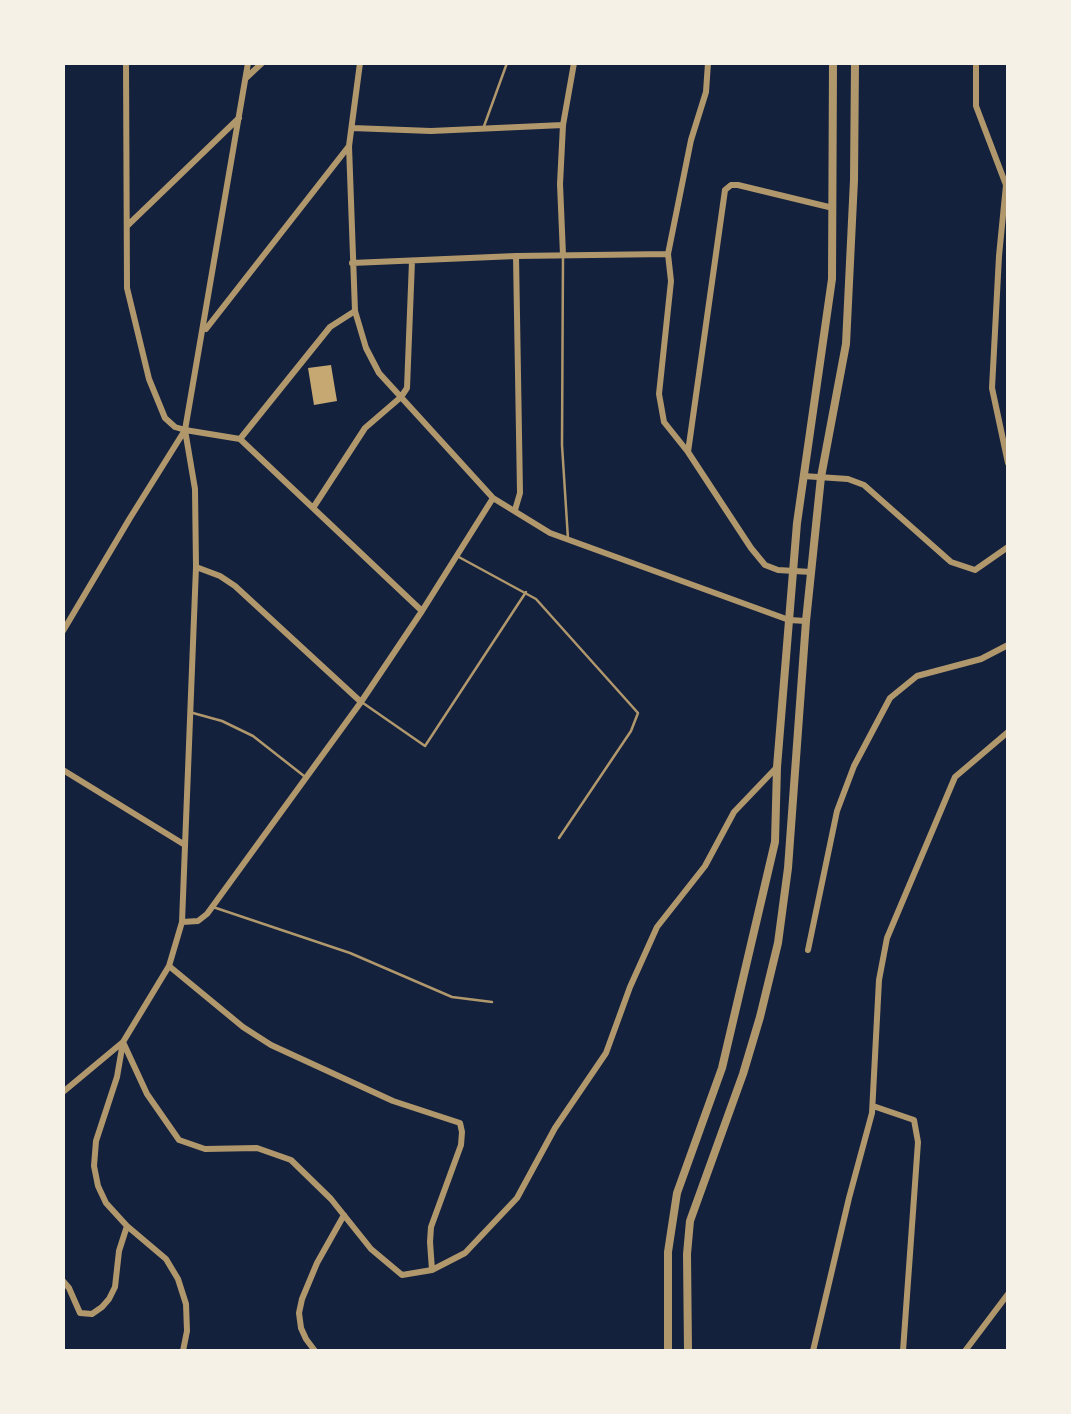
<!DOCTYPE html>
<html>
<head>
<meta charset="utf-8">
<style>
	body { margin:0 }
	#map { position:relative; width:1071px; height:1414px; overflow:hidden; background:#14213d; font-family:"Archivo Narrow",sans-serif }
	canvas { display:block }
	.frame { position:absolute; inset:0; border:65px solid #f6f1e7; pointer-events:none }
</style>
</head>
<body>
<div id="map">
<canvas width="1071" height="1414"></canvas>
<div class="frame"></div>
</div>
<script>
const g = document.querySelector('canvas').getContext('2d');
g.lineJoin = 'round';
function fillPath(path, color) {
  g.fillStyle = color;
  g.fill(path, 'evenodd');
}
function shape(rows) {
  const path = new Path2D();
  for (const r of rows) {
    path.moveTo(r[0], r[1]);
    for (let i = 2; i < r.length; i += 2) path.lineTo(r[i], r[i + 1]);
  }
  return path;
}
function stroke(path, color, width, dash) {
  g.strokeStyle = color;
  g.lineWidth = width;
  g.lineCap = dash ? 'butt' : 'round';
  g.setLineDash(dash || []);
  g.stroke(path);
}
const building = shape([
	[331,365,337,401,314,405,308,368]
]);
const service = shape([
	[483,129,507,63],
	[563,255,562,445,568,539],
	[457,556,536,599,638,713,631,731,559,838],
	[363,703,425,746,526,592],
	[193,713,222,721,253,736,304,776],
	[213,907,350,953,452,997,492,1002]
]);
const minor = shape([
	[126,63,127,288,149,379,165,418,175,427,185,430,240,439,422,611],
	[360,63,349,146,355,311,366,348,379,373,493,498,550,533,789,620,806,621],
	[708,63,706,92,691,140,668,254,671,281,659,394,664,422,688,452,751,548,765,565,778,570,811,572],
	[976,63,976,106,1006,185,999,256,992,388,1008,463],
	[246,78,262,63],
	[352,128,431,131,563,125],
	[127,226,239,118],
	[563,255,560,184,563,125,574,63],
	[352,263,516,256,668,254],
	[206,329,349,146],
	[240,439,330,327,355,311],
	[688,452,725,190,731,185,738,185,833,208],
	[803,476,848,479,864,485,951,562,975,570,1008,547],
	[313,508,365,428,401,397,407,388,412,261],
	[515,510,520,493,516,256],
	[196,567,220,576,235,586,361,702],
	[63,631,130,518,185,430,248,63],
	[63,770,185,845],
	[182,922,198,921,207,914,361,702,422,611,493,498],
	[808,950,837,811,854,766,890,698,917,676,981,659,1008,645],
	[169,966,243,1027,271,1045,393,1101,460,1123,462,1132,461,1145,431,1227,430,1242,432,1270],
	[63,1092,123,1042,147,1094,179,1140,205,1149,257,1148,291,1160,331,1199,371,1249,402,1275,432,1270,465,1253,517,1198,555,1128,606,1053,630,987,657,927,705,866,734,812,777,767],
	[873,1106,914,1120,918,1142,903,1351],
	[63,1281,69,1288,80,1313,92,1314,102,1307,109,1299,115,1287,119,1251,127,1226],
	[183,1351,187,1331,186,1304,178,1279,166,1259,127,1226,106,1203,98,1186,94,1166,96,1141,117,1077,123,1042,169,966,182,922,196,567,195,489,185,430],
	[315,1351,306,1339,301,1328,299,1313,302,1299,317,1263,344,1215],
	[813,1351,849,1198,872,1113,879,980,887,938,955,777,1008,732],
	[965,1351,1008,1294]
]);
const tertiary = shape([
	[668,1351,668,1252,677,1193,722,1068,775,842,777,767,797,523,832,279,833,63],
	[688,1351,687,1254,690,1221,743,1074,760,1017,778,943,788,868,806,621,821,477,846,344,854,180,855,63]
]);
fillPath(building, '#c6a872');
stroke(service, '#b1986c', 2.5);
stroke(minor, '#b1986c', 6);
stroke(tertiary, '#b1986c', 8);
</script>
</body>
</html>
